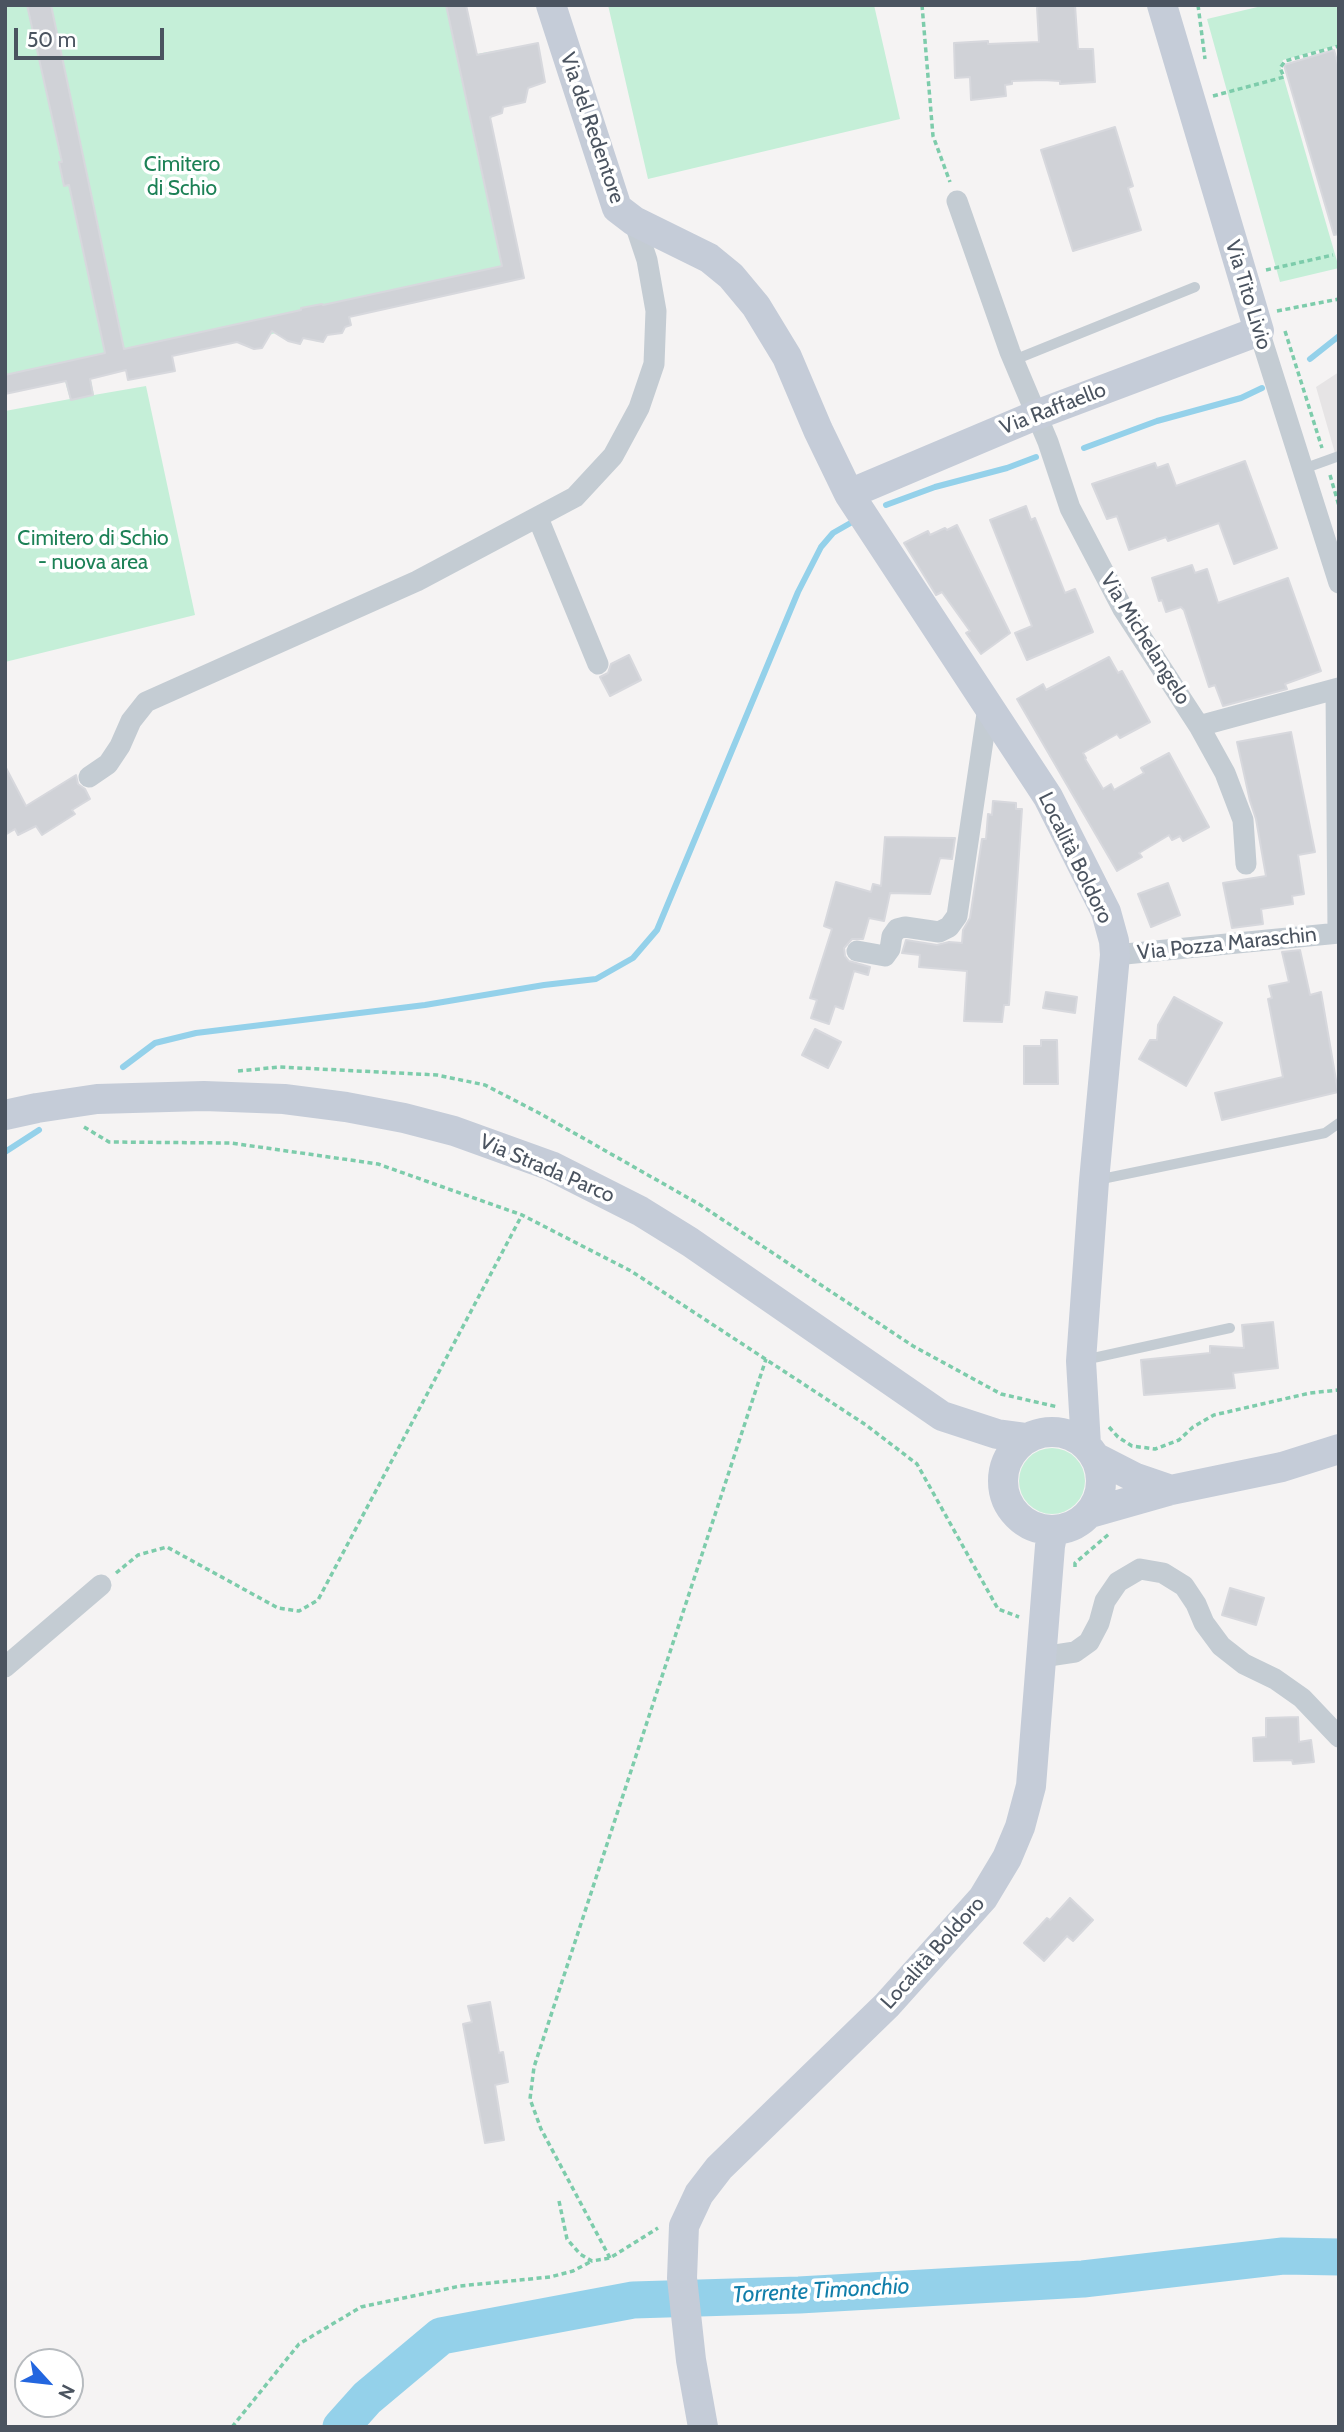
<!DOCTYPE html>
<html>
<head>
<meta charset="utf-8">
<style>
	body { margin:0 }
	#map { position:relative; width:1344px; height:2432px; overflow:hidden; background:#f5f3f3; font-family:Cabin,sans-serif }
	canvas { display:block }
	.frame { position:absolute; inset:0; border:7px solid #4b5460; pointer-events:none }
	.north { position:absolute; left:14px; top:2348px; width:70px; height:70px; box-sizing:border-box; background:#fff; border:2px solid #b7bbbf; border-radius:50%; rotate:117deg; font-size:19px; font-weight:700; line-height:28px; text-align:center; color:#4b5460 }
	.north::after { content:''; display:block; margin:auto; width:24px; height:32px; background:#2366df; clip-path:polygon(50% 0,100% 100%,50% 72%,0 100%) }
	.scale { position:absolute; left:14px; top:28px; width:150px; height:32px; box-sizing:border-box; border:4px solid #4b5460; border-top:0; padding-left:9px; font-size:21px; line-height:24px; white-space:nowrap; color:#4b5460; -webkit-text-stroke:5px #fff; paint-order:stroke }
</style>
</head>
<body>
<div id="map">
<canvas width="1344" height="2432"></canvas>
<div class="frame"></div>
<div class="north">N</div>
<div class="scale">50 m</div>
</div>
<script>
const g = document.querySelector('canvas').getContext('2d');
g.lineJoin = 'round';
function fillPath(path, color) {
  g.fillStyle = color;
  g.fill(path, 'evenodd');
}
function shape(rows) {
  const path = new Path2D();
  for (const r of rows) {
    if (r.length === 3) {
      path.moveTo(r[0] + r[2], r[1]);
      path.arc(r[0], r[1], r[2], 0, 2 * Math.PI);
      continue;
    }
    path.moveTo(r[0], r[1]);
    for (let i = 2; i < r.length; i += 2) path.lineTo(r[i], r[i + 1]);
  }
  return path;
}
function stroke(path, color, width, dash) {
  g.strokeStyle = color;
  g.lineWidth = width;
  g.lineCap = dash ? 'butt' : 'round';
  g.setLineDash(dash || []);
  g.stroke(path);
}
function label(font, color, halo, rows, align = 'center') {
  g.font = font + ' Cabin,sans-serif';
  g.lineWidth = 7;
  g.setLineDash([]);
  g.textBaseline = 'middle';
  g.strokeStyle = halo;
  g.fillStyle = color;
  for (const [text, x, y, turn = 0] of rows) {
    g.save();
    g.translate(x, y);
    g.rotate((+turn || 0) * Math.PI / 180);
    g.textAlign = isNaN(turn) ? turn : align;
    if (halo) g.strokeText(text, 0, 0);
    g.fillText(text, 0, 0);
    g.restore();
  }
}
const education = shape([
	[1339,372,1339,467,1316,387]
]);
const green = shape([
	[5,5,466,5,477,54,538,43,545,82,528,88,525,102,503,107,502,113,490,118,524,278,350,317,351,325,344,327,342,333,327,331,324,339,321,342,315,341,309,335,304,336,301,343,297,343,282,331,266,336,262,348,254,349,248,347,247,340,172,356,175,371,128,380,126,370,90,376,94,395,146,386,195,615,5,662,5,411,70,399,65,381,5,394],
	[608,5,874,5,900,119,648,179],
	[1266,5,1339,5,1339,45,1283,60,1280,65,1339,268,1280,282,1207,19],
	[1052,1481,33]
]);
const stream = shape([
	[1310,359,1339,336],
	[1084,448,1157,421,1241,398,1262,388],
	[886,505,935,487,1007,468,1036,457],
	[123,1067,155,1043,196,1033,425,1005,544,985,596,979,633,958,657,930,798,592,821,547,833,533,854,521],
	[5,1152,39,1130]
]);
const river = shape([
	[341,2427,367,2398,441,2336,633,2300,799,2295,1083,2279,1283,2256,1339,2257]
]);
const building = shape([
	[27,5,51,5,124,349,301,310,301,308,322,304,323,305,502,266,446,5,466,5,477,55,538,43,545,82,528,88,525,102,503,107,502,113,490,117,524,278,349,317,351,325,345,327,342,333,327,335,323,342,303,338,300,344,288,341,272,331,262,348,254,349,237,342,172,356,175,371,128,380,126,370,90,379,93,395,71,400,66,381,5,394,5,375,105,353,69,185,64,186,59,162,62,162,27,5],
	[1039,5,1075,5,1078,49,1093,49,1095,82,1060,84,1060,81,1043,80,1012,81,1012,84,1005,85,1006,96,971,100,970,77,955,78,954,43,988,41,988,44,1039,42,1037,8,1039,5],
	[1334,50,1339,68,1339,234,1334,235,1284,65,1334,50],
	[1115,127,1133,186,1128,188,1141,230,1073,251,1041,150,1115,127],
	[1245,461,1277,548,1234,564,1219,523,1168,541,1166,537,1129,550,1117,516,1107,519,1092,484,1155,463,1157,468,1168,464,1176,486,1245,461],
	[1026,506,1031,520,1035,518,1065,593,1075,589,1093,632,1027,660,1015,633,1032,626,990,520,1026,506],
	[957,525,1010,633,981,654,966,633,970,631,942,592,936,595,904,543,928,531,930,535,945,528,947,530,957,525],
	[1192,565,1195,573,1207,569,1218,603,1288,578,1321,671,1285,684,1287,689,1223,706,1215,685,1209,687,1184,610,1181,607,1166,612,1162,600,1159,601,1152,578,1192,565],
	[629,655,641,680,610,696,600,677,608,673,611,664,629,655],
	[1109,657,1118,673,1122,671,1150,722,1120,738,1117,734,1083,753,1086,758,1085,759,1103,789,1111,784,1114,790,1144,773,1141,768,1169,753,1209,827,1183,841,1180,836,1172,840,1169,835,1139,853,1142,857,1117,871,1017,699,1043,684,1046,690,1109,657],
	[1291,732,1315,852,1298,855,1304,894,1292,896,1293,904,1261,909,1263,924,1232,928,1223,883,1266,876,1256,819,1250,801,1237,742,1291,732],
	[5,766,26,806,76,775,78,784,85,789,90,799,72,810,75,814,42,835,36,826,18,835,15,829,5,835,5,766],
	[993,801,1016,803,1016,809,1022,809,1009,1005,1004,1005,1002,1022,964,1021,967,971,919,967,920,955,902,953,906,940,937,945,949,942,962,943,963,930,970,918,982,839,986,839,988,814,992,815,993,801],
	[885,837,955,838,952,859,940,858,930,894,890,893,884,921,869,918,863,939,852,939,844,948,845,956,849,961,870,967,868,975,854,971,843,1009,835,1006,829,1024,811,1018,817,1000,810,998,832,929,824,926,836,882,871,892,873,884,881,886,885,837],
	[1168,883,1180,915,1151,927,1138,894,1168,883],
	[1300,950,1310,995,1321,992,1338,1092,1222,1120,1215,1093,1283,1077,1268,999,1272,998,1269,986,1289,982,1282,952,1300,950],
	[1046,992,1077,997,1075,1013,1043,1008,1046,992],
	[1174,997,1222,1023,1186,1086,1139,1059,1150,1040,1157,1040,1158,1025,1174,997],
	[815,1029,841,1042,828,1068,802,1055,815,1029],
	[1041,1040,1057,1040,1058,1084,1024,1084,1024,1046,1041,1046,1041,1040],
	[1273,1322,1278,1368,1233,1373,1235,1388,1144,1395,1141,1360,1210,1353,1210,1346,1244,1348,1242,1325,1273,1322],
	[1230,1588,1264,1598,1256,1625,1222,1615,1230,1588],
	[1298,1717,1299,1742,1311,1740,1314,1762,1293,1764,1292,1760,1254,1761,1253,1738,1266,1737,1266,1718,1298,1717],
	[1070,1898,1093,1920,1073,1941,1067,1936,1044,1961,1024,1943,1047,1918,1050,1920,1070,1898],
	[490,2002,499,2053,503,2052,508,2082,495,2085,504,2140,485,2143,463,2024,472,2022,468,2006,490,2002]
]);
const path = shape([
	[922,5,933,136,950,182],
	[1198,5,1205,59],
	[1213,96,1284,77,1280,68,1285,61,1339,46],
	[1266,270,1333,255],
	[1277,311,1339,299],
	[1285,331,1322,448],
	[1330,475,1339,506],
	[238,1071,280,1067,437,1075,485,1085,539,1113,699,1204,913,1346,1001,1394,1058,1407],
	[84,1127,109,1142,231,1143,378,1164,522,1215,631,1271,866,1425,917,1464,998,1609,1019,1617],
	[1109,1427,1118,1437,1132,1446,1155,1449,1179,1440,1193,1427,1214,1415,1310,1393,1339,1390],
	[1075,1567,1075,1563,1109,1534],
	[116,1573,138,1555,167,1547,278,1608,299,1611,318,1600,522,1215],
	[559,2201,567,2239,580,2254,592,2261,610,2258,658,2228],
	[610,2258,541,2129,530,2099,534,2067,766,1359],
	[232,2427,299,2344,361,2307,460,2286,550,2277,573,2271,592,2261]
]);
const lane = shape([
	[1014,360,1195,287],
	[1303,469,1339,456],
	[1097,1180,1325,1133,1339,1123],
	[1084,1360,1230,1328]
]);
const street = shape([
	[957,201,1010,352,1048,442,1070,508,1123,609,1199,726,1225,773,1243,820,1246,864],
	[1259,331,1339,583],
	[538,518,598,664],
	[1336,690,1338,933],
	[1199,726,1339,688],
	[89,777,108,764,120,746,131,721,146,702,417,581,575,497,613,456,639,408,654,364,656,311,647,260,634,221],
	[857,951,885,956,890,949,892,936,897,929,905,927,939,932,949,927,957,916,988,707],
	[1115,955,1339,933],
	[1042,1657,1075,1652,1089,1642,1099,1623,1105,1601,1118,1582,1140,1569,1163,1573,1184,1586,1196,1604,1204,1623,1221,1646,1244,1664,1275,1679,1302,1698,1339,1737],
	[5,1667,101,1585]
]);
const secondary = shape([
	[551,5,617,208,634,221,709,258,731,276,756,306,787,357,818,430,849,494,1048,797,1106,912,1114,941,1115,955,1094,1181,1081,1361,1086,1445],
	[849,494,1036,415,1259,331,1162,5],
	[5,1115,37,1108,97,1099,204,1096,284,1099,346,1107,404,1118,454,1131,551,1166,640,1211,690,1242,942,1416,997,1434,1027,1438],
	[1052,1481,49],
	[1095,1457,1136,1478,1171,1490],
	[1090,1513,1171,1490,1282,1467,1339,1449],
	[703,2427,691,2360,682,2278,684,2226,699,2194,719,2168,887,2005,983,1898,1007,1858,1020,1827,1031,1786,1050,1546,1053,1531]
]);
const streetNames = [
	["Via del Redentore",592,128,71],
	["Via Tito Livio",1248,295,73],
	["Via Raffaello",1053,409,-21],
	["Via Michelangelo",1145,639,58],
	["Località Boldoro",1075,858,64],
	["Via Pozza Maraschin",1227,944,-6],
	["Via Strada Parco",547,1169,23],
	["Località Boldoro",933,1953,-48]
];
const parkNames = [
	["Cimitero",182,165],
	["di Schio",182,189],
	["Cimitero di Schio",93,539],
	["- nuova area",93,563]
];
const waterNames = [
	["Torrente Timonchio",821,2291,-3]
];
fillPath(education, '#e6e4e5');
fillPath(green, '#c5efd8');
stroke(stream, '#94d1ea', 6);
stroke(river, '#94d1ea', 37);
fillPath(building, '#d0d2d7');
stroke(building, '#d7d8dd', 2);
stroke(path, '#7dccab', 3.5, [5, 3.5]);
stroke(lane, '#c4ccd3', 10);
stroke(street, '#c4ccd3', 21);
stroke(secondary, '#c5ccd8', 30);
label('21px', '#4b5460', '#fff', streetNames);
label('21px', '#1c8156', '#fff', parkNames);
label('italic 23px', '#127fab', '#fff', waterNames);
</script>
</body>
</html>
